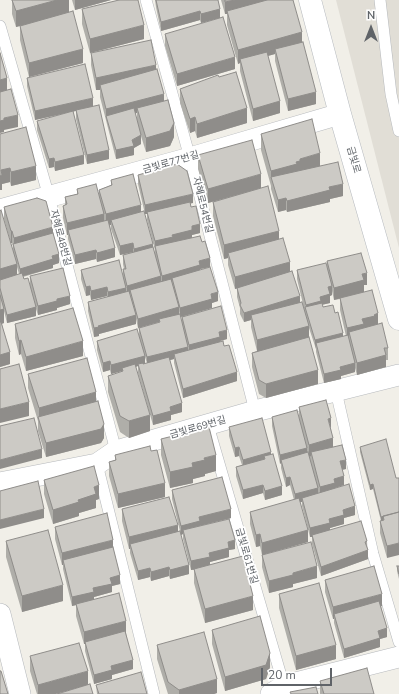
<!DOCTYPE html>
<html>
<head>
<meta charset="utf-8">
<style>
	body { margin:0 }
	#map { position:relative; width:399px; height:694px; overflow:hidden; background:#f1efe8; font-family:"Nunito Sans",sans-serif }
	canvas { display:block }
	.north { position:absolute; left:351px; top:8px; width:40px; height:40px; -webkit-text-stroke:3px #fff; paint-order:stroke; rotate:0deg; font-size:11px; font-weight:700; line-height:16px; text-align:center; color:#5f6368 }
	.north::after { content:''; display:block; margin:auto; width:14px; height:18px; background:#5f6368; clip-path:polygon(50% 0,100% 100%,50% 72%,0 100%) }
	.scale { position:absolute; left:261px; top:668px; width:71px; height:18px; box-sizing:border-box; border:2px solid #5f6368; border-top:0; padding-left:5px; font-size:12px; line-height:14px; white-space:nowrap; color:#5f6368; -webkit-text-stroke:3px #fff; paint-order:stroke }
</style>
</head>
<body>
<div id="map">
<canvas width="399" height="694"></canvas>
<div class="north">N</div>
<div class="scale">20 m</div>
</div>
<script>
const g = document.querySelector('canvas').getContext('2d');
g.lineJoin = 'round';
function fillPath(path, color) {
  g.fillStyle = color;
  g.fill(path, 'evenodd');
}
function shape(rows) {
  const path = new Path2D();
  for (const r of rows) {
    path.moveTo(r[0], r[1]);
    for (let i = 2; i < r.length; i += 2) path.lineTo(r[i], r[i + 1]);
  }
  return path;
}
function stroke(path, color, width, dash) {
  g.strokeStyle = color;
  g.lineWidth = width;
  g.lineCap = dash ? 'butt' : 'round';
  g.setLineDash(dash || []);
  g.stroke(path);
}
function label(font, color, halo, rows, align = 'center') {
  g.font = font + ' "Nunito Sans","Noto Sans KR",sans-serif';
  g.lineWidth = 3.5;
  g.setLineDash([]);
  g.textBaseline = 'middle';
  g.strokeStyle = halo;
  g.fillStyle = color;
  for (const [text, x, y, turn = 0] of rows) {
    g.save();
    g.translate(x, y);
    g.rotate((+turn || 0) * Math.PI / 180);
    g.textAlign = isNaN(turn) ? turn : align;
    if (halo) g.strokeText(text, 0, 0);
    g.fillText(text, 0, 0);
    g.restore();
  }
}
const education = shape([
	[336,0,399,0,399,248]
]);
const lane = shape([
	[146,0,190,158,255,411],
	[380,0,391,94,399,131],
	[0,26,49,197,116,451],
	[336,391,373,554,399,642],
	[209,429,284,686],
	[97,464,154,694]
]);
const street = shape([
	[0,210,190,158,340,114],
	[0,483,97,464,116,451,255,411,399,375],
	[0,614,20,694],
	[271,694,284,686,399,657]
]);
const secondary = shape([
	[310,0,340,114,399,319]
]);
const wall = shape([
	[12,0,69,0,69,13,83,63,29,77,20,40,20,26,23,25,16,27,12,14],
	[72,0,111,0,75,10],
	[155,0,218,0,220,18,201,23,200,20,161,31,156,7],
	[221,0,293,0,316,104,288,111,275,61,275,54,268,56,280,113,253,121,240,71,240,63,238,64,227,25,227,14,225,14],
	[82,9,144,39,90,53,82,24],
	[165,34,235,69,177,86,165,46],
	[91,53,156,69,164,101,174,137,170,146,146,152,141,136,141,144,134,148,134,155,116,159,100,97,100,90,96,90,91,65],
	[135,113,137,113,137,122],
	[219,77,247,123,197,138,195,131,190,133,180,103,180,89],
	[27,78,93,106,109,159,87,164,76,119,76,111,35,120,27,86],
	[37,121,84,164,55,171,54,167,49,168,37,130],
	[0,134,36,180,11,186,10,182,2,184,2,190,0,190],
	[261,134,320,166,343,196,330,199,330,202,287,212,286,210,278,212,271,189,271,186,261,150],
	[198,155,261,188,279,239,300,302,303,304,297,279,297,270,327,269,327,261,367,285,364,285,364,292,388,348,388,360,386,360,386,367,357,375,355,368,355,372,341,376,341,379,324,383,316,352,316,349,309,328,309,338,318,384,266,398,259,394,252,367,252,353,257,351,251,327,251,320,244,322,240,314,240,308,237,297,237,288,235,289,228,265,228,258,224,259,213,216,213,202,237,195,208,203,198,169],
	[332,291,334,300,340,299,340,310,346,336,343,336,335,313,323,307,322,305,330,303,330,296,332,295],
	[138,175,193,203,190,203,191,207,200,233,192,235,192,238,210,267,200,269,200,270,218,301,212,303,212,308,185,316,227,339,220,341,220,342,224,346,237,381,183,398,174,363,174,359,170,360,182,412,171,415,171,420,153,425,138,373,138,366,136,367,150,431,129,438,120,432,108,392,108,376,122,372,122,371,111,374,110,370,103,372,97,350,97,341,139,337,139,328,159,323,159,322,138,328,136,319,136,324,99,334,99,336,94,337,88,311,88,302,107,297,107,296,91,300,90,295,86,296,81,279,81,270,123,276,123,269,124,269,123,264,123,255,133,252,120,255,111,229,111,225,110,225,115,257,97,262,96,259,75,264,68,239,68,235,67,235,63,218,63,206,65,205,65,197,77,194,77,189,99,195,99,190,111,185,111,180,141,212,155,253,155,250,147,220,147,214,145,214,138,184],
	[179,311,180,317,182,317,182,323,179,314],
	[145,357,147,363,145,364],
	[4,207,53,234,59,263,53,265,53,268,23,277,24,279,30,285,30,276,70,304,57,308,57,310,38,315,36,309,36,316,7,323,4,311,4,323,2,324,10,364,0,367,0,211,17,275,19,274,13,253,13,246,12,243,11,243,4,219],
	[15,324,83,356,26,371,21,354,19,355,15,338],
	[28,374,96,402,104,438,101,443,46,457,38,431,38,421,28,388],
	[299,407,331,429,333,447,346,469,342,470,344,485,335,488,355,515,344,518,344,524,330,528,330,530,367,541,368,559,321,576,312,544,312,537,310,537,302,506,302,502,300,502,308,542,266,554,317,578,293,584,293,587,269,593,262,567,262,555,260,546,256,547,250,524,250,512,294,500,290,485,286,487,281,468,281,463,280,464,272,426,272,417,299,418],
	[229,427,271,454,282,495,265,500,263,493,243,499,236,476,236,467,242,465,239,456,235,457,229,436],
	[161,439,216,471,205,474,205,476,193,479,193,483,170,488,161,455],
	[360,447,396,478,387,558,380,533,380,521,381,521,373,489,370,490,360,452],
	[151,451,165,497,118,508,109,476,109,462,115,460,115,455],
	[44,480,99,499,96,500,96,508,79,513,79,516,53,524,44,494],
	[172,490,231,518,200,526,235,549,229,550,229,557,210,562,210,565,253,610,205,623,194,583,194,570,191,570,183,539,183,534,181,535,189,574,170,579,169,576,151,581,150,577,138,580,130,553,130,549,129,549,122,521,122,509,178,532,180,531,172,499],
	[55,527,113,547,120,584,112,586,112,592,94,597,94,599,126,633,133,669,112,675,112,679,94,684,85,651,85,644,84,644,76,616,76,605,72,606,63,569,63,565,62,565,55,539],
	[6,541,63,601,22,612,6,557],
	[397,566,399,566,399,579,397,571],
	[325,580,382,606,381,606,387,637,380,639,380,647,344,658,334,623,334,619,333,619,325,592],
	[279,594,336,659,296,670,279,608],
	[212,630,270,667,266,679,225,691,212,644],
	[157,645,217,693,214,694,168,694,157,659],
	[30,656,56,694,37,694,30,671],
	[320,681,374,694,320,694],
	[96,685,147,694,97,694]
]);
const shadedWall = shape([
	[57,0,69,0,69,13,16,27,16,11],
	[75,0,111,0,75,10],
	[235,0,281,0,227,11,227,14,225,14,225,2],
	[220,9,220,18,201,23,201,14],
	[200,11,200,20,161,31,161,22],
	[144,25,144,39,90,53,90,39],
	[302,32,302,46,275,49,275,54,241,63,240,59,240,63,238,64,238,50],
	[83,49,83,63,29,77,29,63],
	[235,57,235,69,177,86,177,74],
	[156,65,156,77,100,85,100,90,96,90,96,78],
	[7,78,7,92,0,94,0,80],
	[316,92,316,104,288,111,288,99],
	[164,94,164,106,137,108,137,113,108,121,106,116,106,109],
	[93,98,93,107,35,120,35,111],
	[280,101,280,113,253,121,253,109],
	[247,108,247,123,197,138,197,124],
	[18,115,18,127,4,130,4,132,0,133,0,121,4,118],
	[195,117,195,131,190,133,190,119],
	[174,123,174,137,170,146,146,152,146,138],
	[141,135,141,144,134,148,134,155,116,159,116,150],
	[109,150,109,159,87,164,87,155],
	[320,153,320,169,271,178,271,171,296,162,300,159],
	[84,155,84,164,55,171,55,162],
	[54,158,54,167,49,168,49,159],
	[36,166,36,180,11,186,11,172],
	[10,168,10,182,2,184,2,190,0,190,0,176,1,170],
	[261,174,261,188,208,203,208,189],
	[343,184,343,196,330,199,330,202,287,212,287,201,329,187],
	[193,194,193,203,147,214,147,212,147,214,145,214,145,205],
	[286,198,286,210,278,212,278,200],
	[141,205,141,217,111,220,111,225,106,226,106,214],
	[104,214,104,226,68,230,68,235,67,235,67,223],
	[200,224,200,233,192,235,192,239,155,246,155,250,155,241,172,235,192,226],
	[53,227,53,239,14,247,14,238],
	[11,231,12,231,12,243,11,243],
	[279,231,279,245,228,253,228,258,224,259,224,245],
	[133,243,133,252,120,255,120,246],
	[153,244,153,253,134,258,134,249],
	[115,248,115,257,97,262,97,253],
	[96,250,96,259,75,264,75,255],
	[59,254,59,263,53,265,53,268,20,277,20,269,52,256],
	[210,258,210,267,200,269,200,274,172,278,172,282,162,285,162,276,199,261],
	[290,262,290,274,235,289,235,277],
	[17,264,17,278,0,283,0,269],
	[367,273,367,285,364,285,364,292,334,300,334,288,362,274],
	[161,276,161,285,130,290,130,294,127,295,127,286],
	[90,286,90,295,86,296,86,287],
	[332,286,332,295,330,296,330,303,306,308,306,305,320,297,328,287],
	[107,287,107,296,91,300,91,291],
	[126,288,126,296,108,301,108,292],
	[218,292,218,301,212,303,212,308,180,317,180,308,211,294],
	[70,296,70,304,57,308,57,310,38,315,38,306,57,299],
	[300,296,300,305,251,315,251,320,244,322,244,313],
	[36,307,36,316,7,323,7,315],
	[179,307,179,316,159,319,159,322,138,328,138,319],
	[4,309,4,323,0,324,0,310],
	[378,313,378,325,349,332,349,340,347,340,347,328,362,319],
	[136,315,136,324,99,334,99,336,94,337,94,328,98,326],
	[309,326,309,338,257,352,257,340],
	[227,330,227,339,220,341,220,346,189,354,189,345,219,332],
	[343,333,343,342,316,343,315,349,315,340],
	[21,340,21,354,19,355,19,341],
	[83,341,83,356,26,371,26,357],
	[188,347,188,356,174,354,174,359,147,366,147,357],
	[10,352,10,364,0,367,0,355],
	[386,355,386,367,357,375,357,363],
	[145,356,145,365,138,364,138,366,123,371,122,368,122,371,111,374,111,365],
	[110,361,110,370,103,372,103,363],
	[355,363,355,372,341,376,341,379,324,383,324,374,340,367],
	[318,370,318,384,266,398,266,384],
	[237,372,237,381,183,398,183,389],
	[96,392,96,406,39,418,39,408],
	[29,402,29,416,0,423,0,409],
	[182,403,182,412,171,415,171,420,153,425,153,416,170,407],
	[150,415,150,431,129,438,129,421],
	[331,418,331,430,328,419],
	[104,424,104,438,101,443,46,457,46,443],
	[333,438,333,450,311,452,311,456,309,457,309,445],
	[239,447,239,456,235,457,235,448],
	[307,448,307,457,281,460,281,463,280,464,280,455],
	[42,449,42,458,0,469,0,460],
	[271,452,271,461,265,459,264,456,264,463,243,469,243,460],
	[216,455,216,471,205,474,205,476,193,479,193,483,170,488,170,472,204,458],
	[346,460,346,469,340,470,340,461],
	[344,476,344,485,335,488,335,492,320,496,320,487,334,479],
	[290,477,290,485,286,487,286,478],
	[165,483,165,497,118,508,118,494],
	[373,484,373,489,370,490,370,485],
	[99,485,99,499,96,500,96,508,79,513,79,516,53,524,53,510,78,500,94,487],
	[263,485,263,493,243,499,243,490],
	[282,486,282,495,265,500,265,491],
	[318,488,318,497,302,498,302,502,295,503,295,494],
	[355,506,355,515,344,518,344,524,330,528,330,531,312,535,312,537,310,537,310,528,329,519,343,510],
	[44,509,44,518,0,529,0,520],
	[231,509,231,518,183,530,183,534,181,535,181,526,199,517],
	[383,516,383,521,381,522,381,517],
	[178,525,178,537,130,544,130,549,129,549,129,537],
	[308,530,308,542,262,555,262,543],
	[260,534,260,546,256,547,256,535],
	[113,540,113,552,63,560,63,565,62,565,62,553],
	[235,540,235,549,229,550,229,557,210,562,210,566,191,570,191,561,209,553,228,542],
	[399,543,399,555,387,558,387,546],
	[368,550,368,559,321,576,321,567],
	[189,565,189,574,170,579,170,570],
	[317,566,317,578,293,584,293,587,269,593,269,581,293,573],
	[169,567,169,576,151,581,151,572],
	[150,568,150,577,138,580,138,571],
	[120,575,120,584,112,586,112,592,94,597,94,601,72,606,72,597,93,588,110,578],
	[63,585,63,601,22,612,22,596],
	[382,594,382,606,335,619,334,614,334,619,333,619,333,607],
	[253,596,253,610,205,623,205,609],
	[126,621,126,633,86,644,85,642,85,644,84,644,84,632],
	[387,628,387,637,380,639,380,647,344,658,344,649,378,631],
	[336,645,336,659,296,670,296,656],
	[270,653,270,667,266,679,225,691,225,677],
	[133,660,133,669,112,675,112,679,94,684,94,675,111,666],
	[88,671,88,685,56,694,38,694,38,685],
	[217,679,217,693,214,694,179,694,179,690]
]);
const building = shape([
	[12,0,57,0,16,11,12,0],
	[119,0,138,0,144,25,90,39,82,9,119,0],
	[156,0,218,0,220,9,201,14,200,11,161,22,156,0],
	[225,0,235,0,225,2,225,0],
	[267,0,293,0,302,32,238,50,227,11,267,0],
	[73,11,83,49,29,63,20,26,73,11],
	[223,17,235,57,177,74,165,34,223,17],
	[151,40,156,65,96,78,91,53,151,40],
	[303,42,316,92,288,99,275,49,303,42],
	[267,52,280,101,253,109,240,59,267,52],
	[0,53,7,78,0,80,0,53],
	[85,64,93,98,35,111,27,78,85,64],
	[157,69,164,94,106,109,100,85,157,69],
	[236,72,247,108,197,124,195,117,190,119,180,89,218,75,219,77,236,72],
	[11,89,18,115,4,118,4,120,0,121,0,92,11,89],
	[168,100,174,123,170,131,146,138,137,108,168,100],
	[99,105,109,150,87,155,76,110,99,105],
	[134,108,141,135,132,140,134,146,116,150,106,116,134,108],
	[73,111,84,155,55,162,54,158,49,159,37,121,73,111],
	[312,119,320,153,300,159,300,161,296,162,297,164,271,171,261,134,312,119],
	[26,127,36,166,11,172,10,168,1,170,2,175,0,176,0,134,26,127],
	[252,140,261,174,208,189,198,155,252,140],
	[338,162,343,184,329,187,330,190,287,201,286,198,278,200,271,177,338,162],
	[177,164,187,171,193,194,145,205,138,175,177,164],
	[133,174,141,205,106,214,99,190,112,185,111,180,133,174],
	[96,184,104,214,67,223,63,206,67,204,65,197,78,194,77,189,96,184],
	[268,186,279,231,224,245,213,202,268,186],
	[37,198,46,201,53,227,14,238,12,231,11,231,4,207,37,198],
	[190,202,191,207,196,206,200,224,192,226,192,230,172,235,173,237,155,241,147,212,190,202],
	[1,210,17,264,0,269,0,211,1,210],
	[144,211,153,244,134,249,133,243,120,246,111,220,144,211],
	[108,220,115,248,97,253,96,250,75,255,68,230,108,220],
	[53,233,59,254,52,256,53,259,20,269,13,244,53,233],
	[200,236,202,242,205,241,210,258,199,261,200,265,162,276,155,246,200,236],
	[283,238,290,262,235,277,228,253,283,238],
	[153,247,161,276,127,286,123,269,126,269,123,255,153,247],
	[361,253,367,273,362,274,364,280,334,288,327,261,361,253],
	[119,260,126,288,108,292,107,287,91,291,90,286,86,287,81,270,119,260],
	[326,263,332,286,328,287,330,294,320,297,321,301,306,305,297,270,326,263],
	[210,267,218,292,211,294,212,299,180,308,172,278,210,267],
	[63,268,70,296,57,299,57,301,38,306,30,276,63,268],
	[292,271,300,296,244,313,240,305,241,303,237,288,292,271],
	[22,273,24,279,28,278,36,307,7,315,0,288,0,280,22,273],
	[171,279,179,307,138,319,130,290,171,279],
	[372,290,378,313,374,315,375,316,362,319,364,324,347,328,340,298,372,290],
	[129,291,136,315,98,326,99,327,94,328,88,302,129,291],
	[0,295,4,309,0,310,0,295],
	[302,302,309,326,257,340,251,315,302,302],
	[322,303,323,307,333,305,335,313,338,312,343,333,315,340,305,307,322,303],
	[221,306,227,330,219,332,220,337,189,345,182,317,221,306],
	[73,308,83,341,26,357,21,340,19,341,15,324,73,308],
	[180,314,188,347,147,357,139,328,160,322,159,319,180,314],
	[0,322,1,322,10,352,0,355,0,322],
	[382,323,388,348,384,348,386,355,357,363,349,332,382,323],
	[137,329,145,356,111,365,110,361,103,363,97,341,137,329],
	[348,335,355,363,340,367,341,370,324,374,316,343,348,335],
	[309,337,318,370,266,384,259,380,252,353,309,337],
	[223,341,224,346,229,345,237,372,183,389,174,354,223,341],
	[169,357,182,403,170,407,171,411,153,416,138,364,143,363,143,364,169,357],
	[87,358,96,392,39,408,28,374,87,358],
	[19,364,29,402,0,409,0,369,19,364],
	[135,364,150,415,129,421,120,416,108,376,123,371,122,368,135,364],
	[326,400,331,418,328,419,333,438,309,445,299,407,326,400],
	[98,401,104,424,101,429,46,443,38,417,98,401],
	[297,410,307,448,280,455,272,417,297,410],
	[34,418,42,449,0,460,0,426,34,418],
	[262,418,271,452,243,460,239,447,235,448,229,427,262,418],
	[209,427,216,455,204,458,205,460,192,463,193,467,170,472,161,439,209,427],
	[386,439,396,478,399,478,399,512,381,517,373,484,370,485,360,447,386,439],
	[342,445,346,460,340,461,344,476,334,479,335,483,320,487,311,452,342,445],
	[150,446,151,451,157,450,165,483,118,494,109,462,116,460,115,455,150,446],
	[308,452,318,488,295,494,290,477,286,478,281,460,308,452],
	[273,454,282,486,265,491,263,485,243,490,236,467,265,459,264,456,273,454],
	[94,466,99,485,94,487,96,494,78,500,79,502,53,510,44,480,94,466],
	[222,477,231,509,199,517,200,521,181,526,172,490,222,477],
	[38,481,44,509,0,520,0,491,38,481],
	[349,484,355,506,343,510,344,515,329,519,330,523,310,528,302,498,349,484],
	[169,497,178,525,129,537,122,509,169,497],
	[299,498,308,530,262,543,260,534,256,535,250,512,299,498],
	[399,512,399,543,387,546,380,521,384,520,383,516,399,512],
	[107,513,113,540,62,553,55,527,107,513],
	[229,519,235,540,228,542,229,548,209,553,210,557,191,561,183,530,229,519],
	[361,521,367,541,365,542,368,550,321,567,312,535,361,521],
	[48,530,63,585,22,596,6,541,48,530],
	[180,531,189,565,170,570,169,567,151,572,150,568,138,571,130,544,180,531],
	[311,542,317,566,293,573,293,575,269,581,262,555,311,542],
	[113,547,120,575,110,578,112,584,93,588,94,592,72,597,63,560,113,547],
	[243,556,253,596,205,609,194,569,243,556],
	[374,566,382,594,333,607,325,580,374,566],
	[397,566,399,566,399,574,397,566],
	[319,583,336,645,296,656,279,594,319,583],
	[119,593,126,621,84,632,76,604,119,593],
	[379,601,387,628,378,631,380,638,344,649,334,614,379,601],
	[260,616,270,653,266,665,225,677,212,630,260,616],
	[125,631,133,660,111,666,112,670,94,675,85,642,125,631],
	[204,632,217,679,179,690,168,682,157,645,204,632],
	[79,643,88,671,38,685,30,656,79,643],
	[367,668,374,694,324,694,320,681,367,668],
	[0,671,1,671,8,694,0,694,0,671],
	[141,672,147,694,99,694,96,685,141,672],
	[90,684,93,694,57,694,90,684],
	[316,687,318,694,291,694,290,692,316,687]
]);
const streetNames = [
	["금빛로",353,160,74],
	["금빛로77번길",171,163,-16],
	["자혜로54번길",202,205,76],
	["자혜로48번길",60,238,75],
	["금빛로69번길",198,428,-16],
	["금빛로61번길",246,556,74]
];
fillPath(education, '#e1ded6');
stroke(lane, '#b5b8bc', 12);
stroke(street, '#b5b8bc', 22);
stroke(secondary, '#b6babf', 23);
stroke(lane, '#fff', 11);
stroke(street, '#fff', 21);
stroke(secondary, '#fff', 22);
fillPath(wall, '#afaea9');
fillPath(shadedWall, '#8f8d8a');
fillPath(building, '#cccac5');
stroke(building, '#8f8d8a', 1);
label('10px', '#5f6368', '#fff', streetNames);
</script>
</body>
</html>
